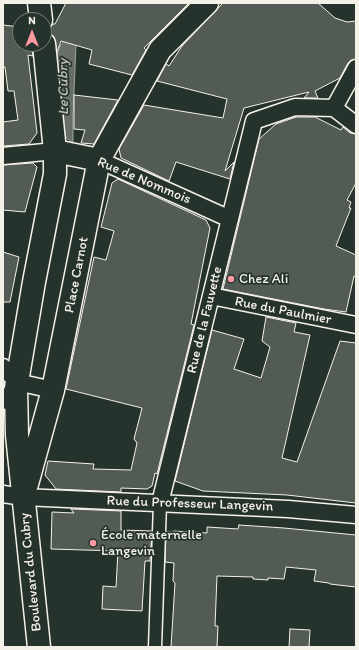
<!DOCTYPE html>
<html>
<head>
<meta charset="utf-8">
<style>
	body { margin:0 }
	#map { position:relative; width:359px; height:650px; overflow:hidden; background:#26332d; font-family:Itim,sans-serif }
	canvas { display:block }
	.frame { position:absolute; inset:0; border:4px solid #f4f1e8; pointer-events:none }
	.north { position:absolute; left:12px; top:12px; width:40px; height:40px; box-sizing:border-box; background:#26332d; border:1px solid #787f78; border-radius:50%; rotate:0deg; font-size:11px; font-weight:700; line-height:16px; text-align:center; color:#f4f1e8 }
	.north::after { content:''; display:block; margin:auto; width:14px; height:18px; background:#ff9aa2; clip-path:polygon(50% 0,100% 100%,50% 72%,0 100%) }
</style>
</head>
<body>
<div id="map">
<canvas width="359" height="650"></canvas>
<div class="frame"></div>
<div class="north">N</div>
</div>
<script>
const g = document.querySelector('canvas').getContext('2d');
g.lineJoin = 'round';
function fillPath(path, color) {
  g.fillStyle = color;
  g.fill(path, 'evenodd');
}
function shape(rows) {
  const path = new Path2D();
  for (const r of rows) {
    path.moveTo(r[0], r[1]);
    for (let i = 2; i < r.length; i += 2) path.lineTo(r[i], r[i + 1]);
  }
  return path;
}
function stroke(path, color, width, dash) {
  g.strokeStyle = color;
  g.lineWidth = width;
  g.lineCap = dash ? 'butt' : 'round';
  g.setLineDash(dash || []);
  g.stroke(path);
}
function label(font, color, halo, rows, align = 'center') {
  g.font = font + ' Itim,sans-serif';
  g.lineWidth = 3.5;
  g.setLineDash([]);
  g.textBaseline = 'middle';
  g.strokeStyle = halo;
  g.fillStyle = color;
  for (const [text, x, y, turn = 0] of rows) {
    g.save();
    g.translate(x, y);
    g.rotate((+turn || 0) * Math.PI / 180);
    g.textAlign = isNaN(turn) ? turn : align;
    if (halo) g.strokeText(text, 0, 0);
    g.fillText(text, 0, 0);
    g.restore();
  }
}
const water = shape([
	[96,3,76,45,73,115,73,143,60,133,53,65,60,46,96,3]
]);
const building = shape([
	[66,3,186,3,188,4,144,48,146,50,132,75,89,64,92,50,61,41,57,52,54,37,47,32,47,31,53,24,55,24,66,3],
	[223,3,318,3,335,18,347,22,356,21,356,59,351,60,348,63,340,78,315,91,318,98,304,98,309,92,244,108,225,171,234,162,230,179,176,162,169,181,121,158,119,149,144,105,223,118,227,99,157,81,166,64,169,66,182,46,223,3],
	[3,25,20,27,20,44,32,44,33,56,28,55,37,133,29,144,3,146,3,122,18,120,14,91,8,91,5,67,3,67,3,25],
	[74,95,118,100,94,144,81,143,85,130,74,129,74,95],
	[296,117,315,117,341,130,343,127,350,133,356,134,356,183,347,200,351,202,349,208,351,208,336,246,356,255,356,277,354,276,346,312,324,309,223,289,259,139,276,124,296,117],
	[33,163,37,167,25,212,3,210,3,165,33,163],
	[118,179,206,220,210,228,191,324,194,325,157,474,155,473,152,486,147,489,121,488,121,492,56,489,45,475,48,461,94,464,93,469,131,470,137,443,134,439,142,408,66,389,94,257,106,260,114,231,101,227,112,183,118,179],
	[3,252,19,257,10,302,3,302,3,252],
	[266,317,296,323,294,332,310,335,282,458,297,462,340,341,356,343,356,503,287,495,203,491,175,481,212,330,244,339,234,369,261,378,270,347,262,341,266,317],
	[71,509,121,511,121,530,152,531,150,561,145,561,142,611,102,609,103,586,116,587,118,551,51,549,52,512,74,513,71,509],
	[239,525,284,528,356,535,356,587,330,584,329,583,314,581,316,570,286,567,284,579,268,578,268,580,253,579,253,577,217,576,215,626,218,626,217,647,171,647,175,583,173,581,174,563,165,562,166,532,173,532,173,531,207,533,207,527,238,529,239,525],
	[290,629,310,630,309,647,289,647,290,629]
]);
const pedestrian = shape([
	[155,647,160,503]
]);
const minor = shape([
	[334,108,356,125],
	[3,156,55,151],
	[99,160,230,219],
	[211,296,356,325],
	[3,367,17,382,53,390],
	[3,401,16,388],
	[3,494,23,497,288,509,356,515],
	[160,503,254,121,295,107,334,108,356,68]
]);
const secondary = shape([
	[39,3,41,20],
	[55,151,99,160],
	[27,484,53,390,99,160,160,50,207,3],
	[39,647,17,435,16,388,34,282,55,174,55,151,44,44]
]);
const markers = [
	[231,279,4,"#ff9aa2"],
	[93,543,4,"#ff9aa2"]
];
const streetNames = [
	["Rue de Nommois",144,181,23],
	["Place Carnot",77,275,-79],
	["Rue du Paulmier",283,311,11],
	["Rue de la Fauvette",205,320,-76],
	["Rue du Professeur Langevin",190,504,2],
	["Boulevard du Cubry",31,572,-96]
];
const poiNames = [
	["Chez Ali",239,279],
	["École maternelle",101,535],
	["Langevin",101,551]
];
const waterNames = [
	["Le Cubry",64,87,-91]
];
fillPath(water, '#676f68');
stroke(water, '#9fa39b', 1);
fillPath(building, '#525c55');
stroke(building, '#f4f1e8', 1);
stroke(pedestrian, '#f4f1e8', 15);
stroke(minor, '#f4f1e8', 19);
stroke(secondary, '#f4f1e8', 25);
stroke(pedestrian, '#26332d', 12);
stroke(minor, '#26332d', 16);
stroke(secondary, '#26332d', 22);
for (const [x, y, r, color] of markers) {
  const dot = new Path2D();
  dot.arc(x, y, r, 0, 2 * Math.PI);
  g.fillStyle = color;
  g.fill(dot);
  stroke(dot, '#26332d', 1.5);
}
label('14px', '#f4f1e8', '#26332d', streetNames);
label('14px', '#f4f1e8', '#26332d', poiNames, 'left');
label('italic 15px', '#bcbdb5', '#26332d', waterNames);
</script>
</body>
</html>
